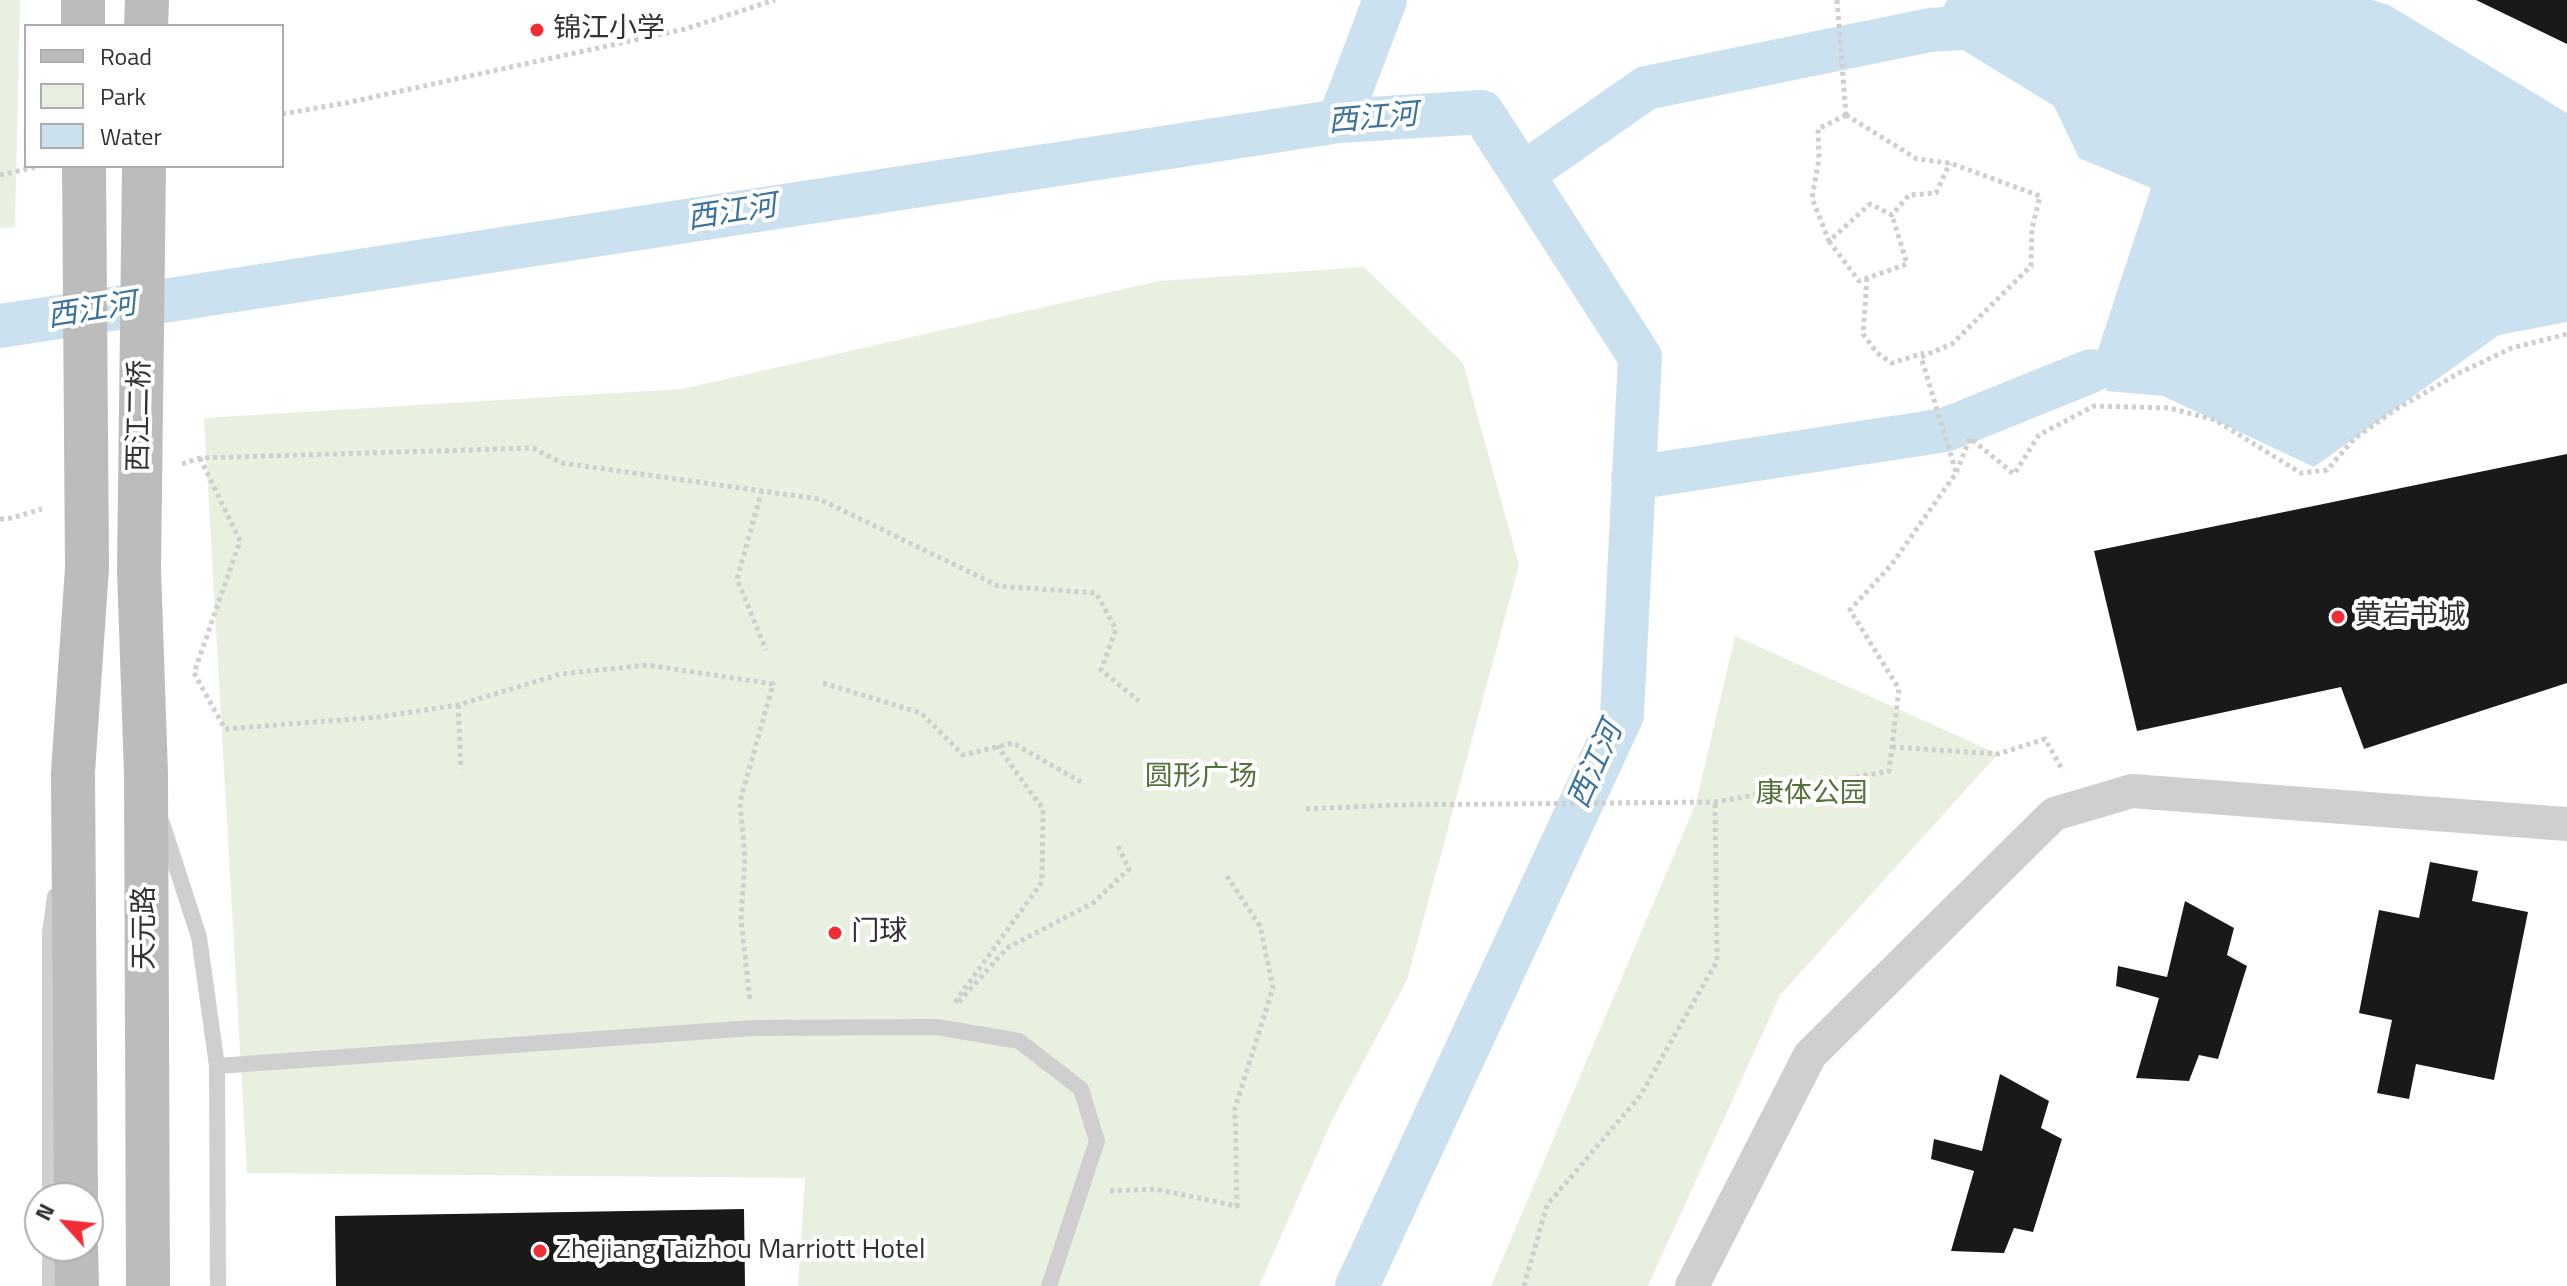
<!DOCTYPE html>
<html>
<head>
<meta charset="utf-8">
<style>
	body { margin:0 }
	#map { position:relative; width:2567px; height:1286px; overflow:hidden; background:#fff; font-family:"Titillium Web",sans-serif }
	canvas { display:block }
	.legend { position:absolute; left:24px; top:24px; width:260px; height:144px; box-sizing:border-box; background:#fff; border:2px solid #adadad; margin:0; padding:10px 14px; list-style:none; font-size:24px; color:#323232 }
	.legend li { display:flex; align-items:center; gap:16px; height:40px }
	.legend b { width:40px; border:2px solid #adadad }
	.north { position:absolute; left:24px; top:1182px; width:80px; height:80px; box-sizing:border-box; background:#fff; border:2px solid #adadad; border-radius:50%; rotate:297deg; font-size:22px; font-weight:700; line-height:32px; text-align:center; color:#323232 }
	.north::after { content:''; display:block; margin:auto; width:28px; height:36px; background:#f22c34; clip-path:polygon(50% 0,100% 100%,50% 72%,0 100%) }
</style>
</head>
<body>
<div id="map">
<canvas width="2567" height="1286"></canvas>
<ul class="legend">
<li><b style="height:10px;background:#bcbcbc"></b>Road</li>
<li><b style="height:22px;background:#e8f0e0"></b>Park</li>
<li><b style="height:22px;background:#cce1f0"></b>Water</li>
</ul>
<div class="north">N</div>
</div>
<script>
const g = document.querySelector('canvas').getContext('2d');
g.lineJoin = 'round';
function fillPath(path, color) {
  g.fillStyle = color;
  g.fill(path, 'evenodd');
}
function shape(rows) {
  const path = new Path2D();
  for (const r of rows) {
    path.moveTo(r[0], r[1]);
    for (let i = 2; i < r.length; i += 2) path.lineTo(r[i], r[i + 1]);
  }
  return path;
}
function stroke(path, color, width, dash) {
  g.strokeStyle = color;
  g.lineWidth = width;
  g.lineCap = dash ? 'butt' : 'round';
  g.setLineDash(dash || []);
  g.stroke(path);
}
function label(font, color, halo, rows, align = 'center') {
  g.font = font + ' "Titillium Web","Noto Sans SC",sans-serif';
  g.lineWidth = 8;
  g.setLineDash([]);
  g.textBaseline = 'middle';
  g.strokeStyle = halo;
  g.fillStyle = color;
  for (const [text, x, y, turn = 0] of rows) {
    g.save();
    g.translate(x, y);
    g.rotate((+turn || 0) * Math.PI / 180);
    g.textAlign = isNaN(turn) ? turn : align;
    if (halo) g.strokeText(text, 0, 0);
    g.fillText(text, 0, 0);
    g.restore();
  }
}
const green = shape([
	[0,0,20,0,15,227,0,228],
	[1364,267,1463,363,1519,565,1407,980,1333,1118,1259,1286,798,1286,805,1178,247,1173,204,418,682,389,1159,281],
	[1735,636,1998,754,1780,995,1648,1286,1491,1286,1696,803]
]);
const water = shape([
	[1947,0,2372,0,2389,5,2567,113,2567,322,2499,335,2314,467,2163,396,2107,391,2091,371,2151,188,2079,158,2054,106,1930,30]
]);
const canal = shape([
	[1339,121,1385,0],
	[1523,174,1646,88,1930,30,1991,26],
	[0,326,1339,121,1482,112,1640,357,1622,715,1357,1286],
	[1633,478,1945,430,2091,371]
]);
const building = shape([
	[2476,0,2567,0,2567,44],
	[2567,454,2567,683,2364,749,2341,687,2137,731,2094,551],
	[2430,862,2478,871,2472,901,2528,912,2494,1080,2416,1064,2409,1099,2377,1093,2392,1020,2359,1013,2379,910,2419,918],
	[2185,901,2234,928,2227,955,2247,966,2218,1059,2199,1055,2189,1081,2136,1078,2159,998,2116,986,2118,966,2167,977],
	[2000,1074,2049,1101,2041,1128,2062,1139,2033,1232,2014,1228,2004,1253,1951,1251,1974,1171,1931,1159,1934,1139,1982,1151],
	[744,1209,745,1286,336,1286,335,1216]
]);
const path = shape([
	[1837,0,1846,115],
	[282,114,346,103,685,29,775,0],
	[1846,115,1917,159,1950,163,2040,196,2032,229,2031,266,1952,344,1921,357,1956,472],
	[1846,115,1818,129,1819,159,1812,198,1829,241,1870,204,1892,215,1909,195,1936,193,1950,163],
	[0,175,40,166],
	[1829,241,1859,281,1907,264,1892,215],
	[1867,278,1863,334,1877,353,1892,363,1924,353],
	[200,458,240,541,194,673,225,729,379,717,458,705,561,674,647,665,773,684,740,802,745,858,741,920,750,1001],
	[182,464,200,458,533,448,562,463,819,499,998,586,1096,593,1116,629,1101,670,1139,701],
	[762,490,737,579,766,650],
	[0,519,12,518,42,509],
	[823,683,921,713,963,755,1013,743,1081,782],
	[458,705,461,769],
	[1892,747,1998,754,2045,739,2063,771],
	[1306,809,1394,805,1715,802,1889,771,1899,689,1850,610,1892,564,1956,473,1970,438,2014,474,2039,435,2094,406,2169,408,2215,420,2301,473,2327,470,2354,439,2393,411,2459,373,2512,348,2567,334],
	[955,1002,1042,882,1043,809,997,746],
	[959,1002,1007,948,1093,903,1129,869,1118,846],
	[1110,1191,1155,1189,1237,1206,1235,1108,1273,988,1260,926,1225,873],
	[1524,1286,1547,1205,1640,1096,1717,961,1715,802]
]);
const lane = shape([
	[162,823,199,937,217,1066,218,1286],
	[217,1066,753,1028,937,1027,1019,1041,1081,1089,1097,1141,1049,1286],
	[50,1198,50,933,55,896],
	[50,1286,50,1246]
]);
const street = shape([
	[1692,1286,1810,1055,2054,814,2132,791,2567,824]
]);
const secondary = shape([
	[83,26,83,0],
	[146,26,147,0],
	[139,570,146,774,148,1286],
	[76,1198,73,772,87,568],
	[76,1246,77,1286]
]);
const secondaryBridge = shape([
	[84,166,87,568],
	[139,570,144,166]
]);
const markers = [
	[537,30,8,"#f22c34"],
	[2338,617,8,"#f22c34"],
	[835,933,8,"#f22c34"],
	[540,1251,8,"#f22c34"]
];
const poiNames = [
	["锦江小学",553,30],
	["黄岩书城",2354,617],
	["门球",851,933],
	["Zhejiang Taizhou Marriott Hotel",556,1251]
];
const streetNames = [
	["西江二桥",141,416,-89],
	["天元路",146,928,-90]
];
const parkNames = [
	["圆形广场",1201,778],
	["康体公园",1812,795]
];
const waterNames = [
	["西江河",1373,120,-5],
	["西江河",732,214,-9],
	["西江河",92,312,-9],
	["西江河",1597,766,-66]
];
fillPath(green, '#e8f0e0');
fillPath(water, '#cce1f0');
stroke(canal, '#cce1f0', 44);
fillPath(building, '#191919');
stroke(path, '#cfcfcf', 5, [4, 4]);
stroke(lane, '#cfcfcf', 16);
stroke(street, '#cfcfcf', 34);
stroke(secondary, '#bcbcbc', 44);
stroke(secondaryBridge, '#bcbcbc', 44);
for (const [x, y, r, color] of markers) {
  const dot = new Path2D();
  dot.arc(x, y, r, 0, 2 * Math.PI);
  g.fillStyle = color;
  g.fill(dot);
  stroke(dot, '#fff', 3);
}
label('28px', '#323232', '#fff', poiNames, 'left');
label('28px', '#323232', '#fff', streetNames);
label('28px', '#53733b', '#fff', parkNames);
label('italic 30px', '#39729c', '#fff', waterNames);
</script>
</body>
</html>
